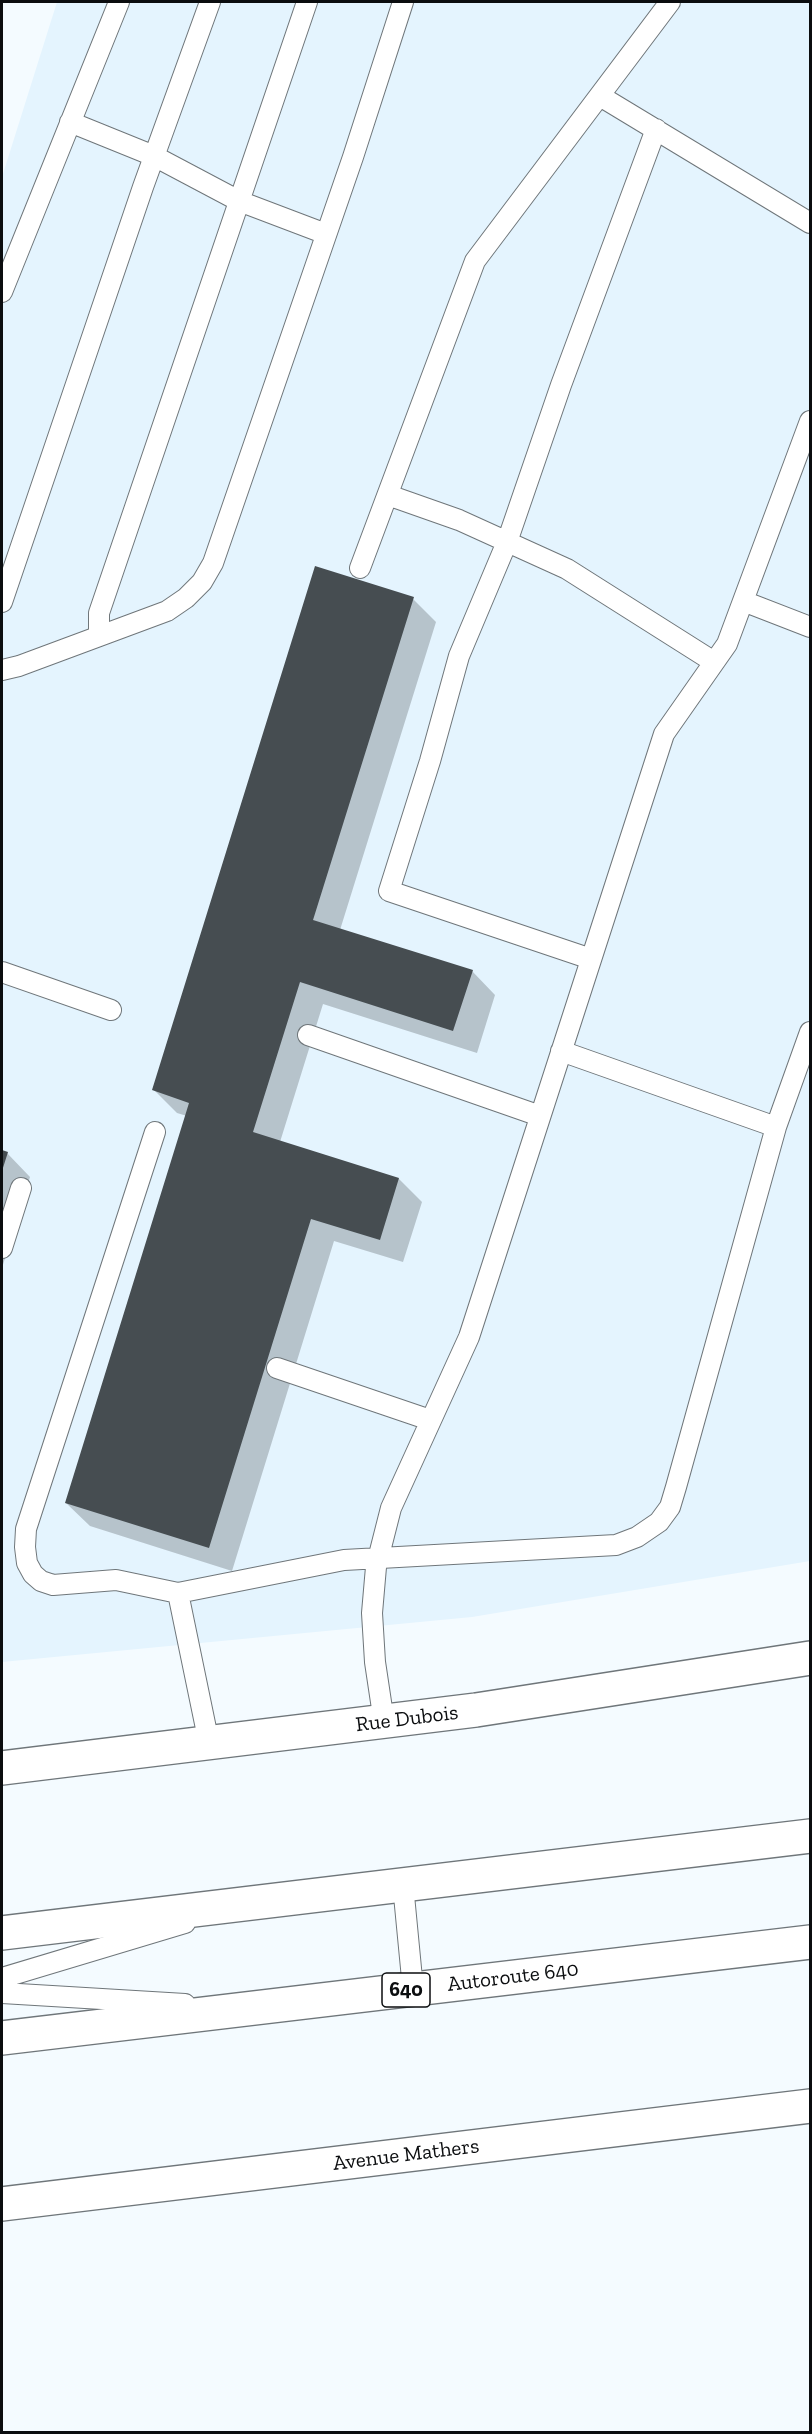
<!DOCTYPE html>
<html>
<head>
<meta charset="utf-8">
<style>
	body { margin:0 }
	#map { position:relative; width:812px; height:2434px; overflow:hidden; background:#f4fbff; font-family:"Zilla Slab",serif }
	canvas { display:block }
	.frame { position:absolute; inset:0; border:3px solid #0b0d0f; pointer-events:none }
</style>
</head>
<body>
<div id="map">
<canvas width="812" height="2434"></canvas>
<div class="frame"></div>
</div>
<script>
const g = document.querySelector('canvas').getContext('2d');
g.lineJoin = 'round';
function fillPath(path, color) {
  g.fillStyle = color;
  g.fill(path, 'evenodd');
}
function shape(rows) {
  const path = new Path2D();
  for (const r of rows) {
    path.moveTo(r[0], r[1]);
    for (let i = 2; i < r.length; i += 2) path.lineTo(r[i], r[i + 1]);
  }
  return path;
}
function stroke(path, color, width, dash) {
  g.strokeStyle = color;
  g.lineWidth = width;
  g.lineCap = dash ? 'butt' : 'round';
  g.setLineDash(dash || []);
  g.stroke(path);
}
function label(font, color, halo, rows, align = 'center') {
  g.font = font + ' "Zilla Slab",serif';
  g.lineWidth = 6;
  g.setLineDash([]);
  g.textBaseline = 'middle';
  g.strokeStyle = halo;
  g.fillStyle = color;
  for (const [text, x, y, turn = 0] of rows) {
    g.save();
    g.translate(x, y);
    g.rotate((+turn || 0) * Math.PI / 180);
    g.textAlign = isNaN(turn) ? turn : align;
    if (halo) g.strokeText(text, 0, 0);
    g.fillText(text, 0, 0);
    g.restore();
  }
}
const built = shape([
	[57,2,810,2,810,1561,472,1617,2,1662,2,177]
]);
const shadow = shape([
	[413,599,436,622,340,930,472,971,495,995,477,1053,323,1004,280,1142,399,1179,422,1202,403,1262,334,1241,232,1571,90,1526,66,1503,187,1116,177,1113,154,1090],
	[2,1152,7,1153,30,1177,2,1268]
]);
const building = shape([
	[315,566,414,597,313,920,473,970,453,1031,300,982,253,1132,399,1178,380,1240,311,1219,209,1548,65,1503,189,1103,152,1090],
	[2,1150,8,1152,2,1171]
]);
const lane = shape([
	[600,96,810,223],
	[70,122,154,156,239,201,326,234],
	[2,292,119,2],
	[388,495,459,520,567,569,714,662],
	[360,568,475,261,670,2],
	[743,601,810,627],
	[2,602,143,187,210,2],
	[99,636,99,613,307,2],
	[2,670,19,666,167,611,186,598,202,582,213,563,353,157,403,2],
	[591,959,389,891,430,761,459,656,507,542,561,385,656,129],
	[2,972,111,1010],
	[308,1035,540,1116],
	[561,1051,776,1127],
	[155,1132,26,1529,25,1547,27,1563,33,1574,41,1581,53,1585,116,1580,178,1593],
	[2,1248,21,1188],
	[277,1368,430,1420],
	[384,1722,375,1662,372,1613,376,1567,391,1508,469,1337,664,734,727,644,810,421],
	[209,1743,178,1593,344,1560,616,1545,637,1537,659,1522,670,1507,676,1487,776,1127,810,1032],
	[403,1885,413,1989],
	[2,1978,185,1923],
	[2,1993,185,2004]
]);
const secondary = shape([
	[2,1768,476,1710,810,1658],
	[2,2204,810,2106]
]);
const highway = shape([
	[2,1933,810,1836],
	[2,2038,810,1942]
]);
const shields = [
	[406,1990,48]
];
const shieldNames = [
	["640",406,1990]
];
const streetNames = [
	["Rue Dubois",407,1719,-7],
	["Autoroute 640",513,1977,-7],
	["Avenue Mathers",406,2155,-7]
];
fillPath(built, '#e4f4fe');
fillPath(shadow, '#0003');
fillPath(building, '#464d51');
stroke(lane, '#6f767a', 22);
stroke(secondary, '#6f767a', 36);
stroke(highway, '#6f767a', 36);
stroke(lane, '#fff', 20);
stroke(secondary, '#fff', 33);
stroke(highway, '#fff', 33);
for (const [x, y, w] of shields) {
  const box = new Path2D();
  box.roundRect(x - w / 2, y - 17, w, 34, 4.5);
  g.fillStyle = '#fff';
  g.fill(box);
  stroke(box, '#0b0d0f', 1.5);
}
label('bold 20px', '#0b0d0f', null, shieldNames);
label('21px', '#0b0d0f', '#fff', streetNames);
</script>
</body>
</html>
